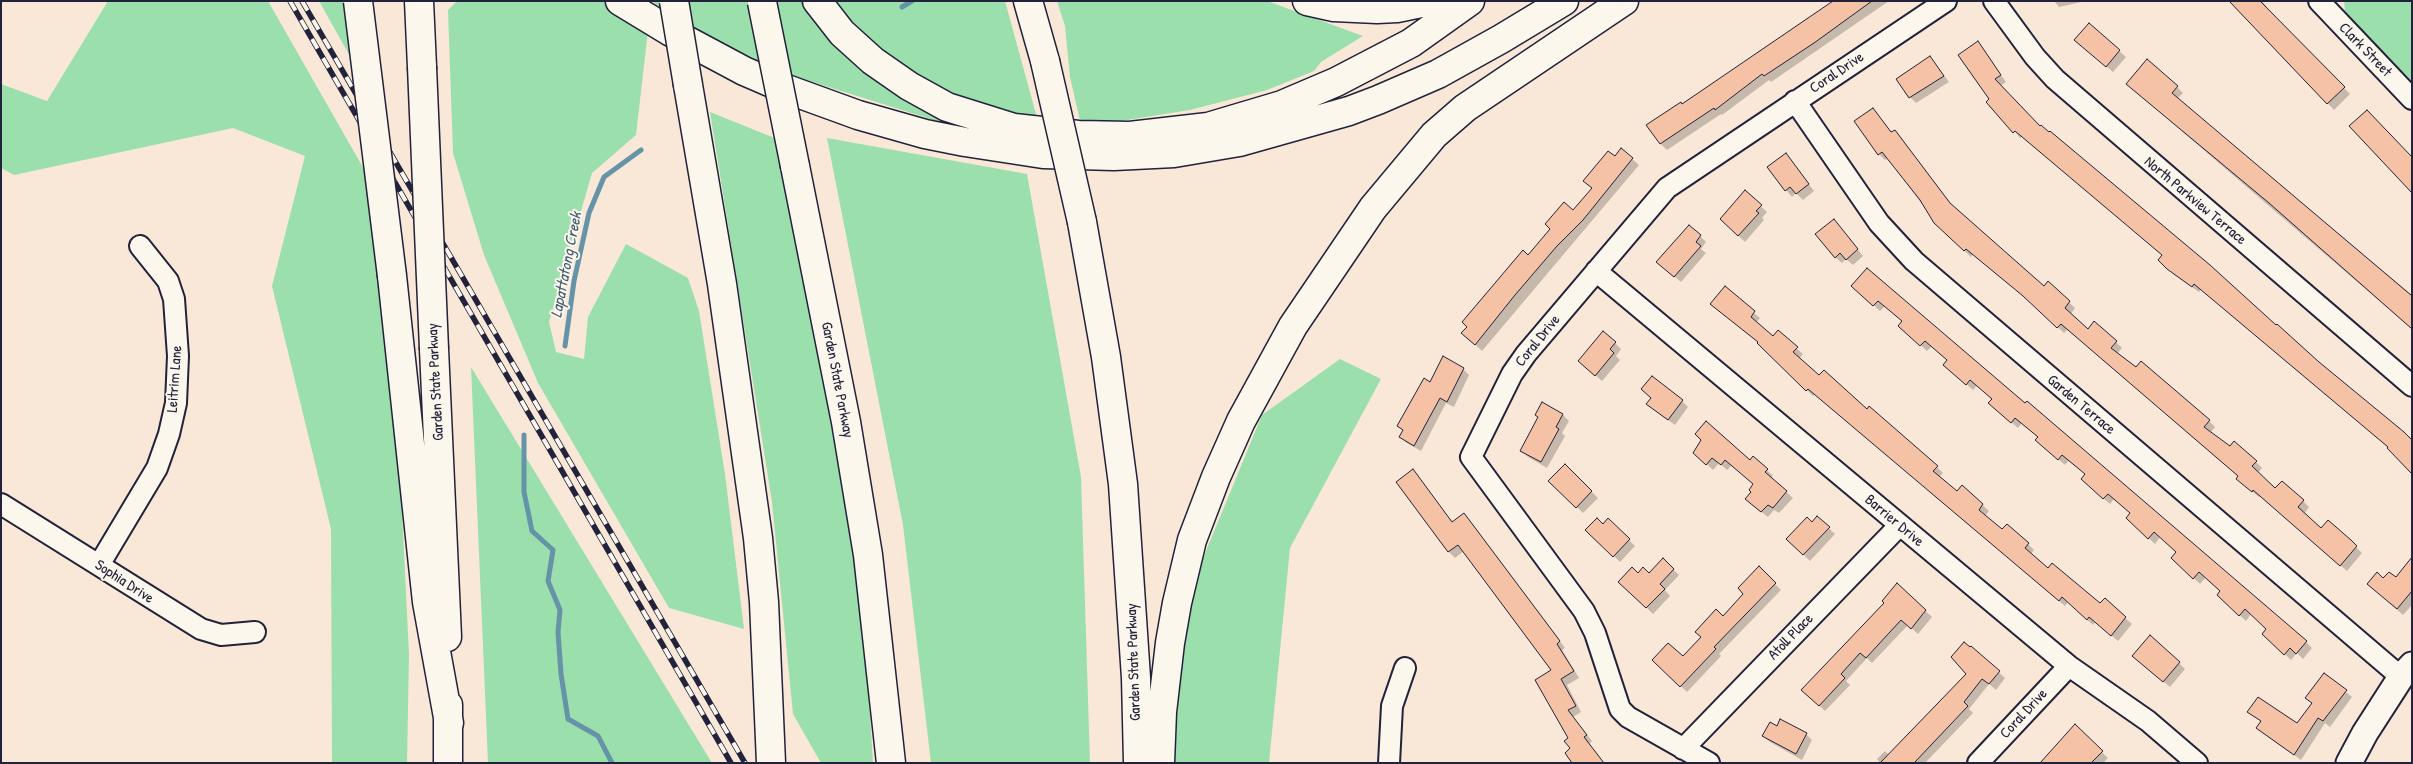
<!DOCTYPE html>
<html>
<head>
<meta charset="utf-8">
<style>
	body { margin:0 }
	#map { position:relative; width:2413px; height:764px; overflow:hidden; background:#f9e7d7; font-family:"Patrick Hand",sans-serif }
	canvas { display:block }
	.frame { position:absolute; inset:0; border:2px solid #22223b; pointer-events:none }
</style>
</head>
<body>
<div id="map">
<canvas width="2413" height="764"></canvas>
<div class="frame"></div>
</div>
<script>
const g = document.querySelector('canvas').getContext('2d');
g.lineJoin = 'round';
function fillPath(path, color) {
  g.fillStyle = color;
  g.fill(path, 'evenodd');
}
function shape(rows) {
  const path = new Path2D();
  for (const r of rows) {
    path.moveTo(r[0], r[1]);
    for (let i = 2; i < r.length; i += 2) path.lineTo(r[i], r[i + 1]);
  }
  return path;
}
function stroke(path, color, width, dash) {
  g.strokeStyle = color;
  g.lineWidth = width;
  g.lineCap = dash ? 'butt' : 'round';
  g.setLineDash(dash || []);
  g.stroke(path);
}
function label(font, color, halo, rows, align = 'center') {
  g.font = font + ' "Patrick Hand",sans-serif';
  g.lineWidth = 4;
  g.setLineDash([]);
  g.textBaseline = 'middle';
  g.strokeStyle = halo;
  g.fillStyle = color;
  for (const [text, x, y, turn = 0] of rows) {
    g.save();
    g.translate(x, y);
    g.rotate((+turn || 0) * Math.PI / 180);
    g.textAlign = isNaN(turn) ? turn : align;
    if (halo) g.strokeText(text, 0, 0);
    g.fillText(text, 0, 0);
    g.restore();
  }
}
const green = shape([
	[108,1,268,1,373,185,390,268,409,654,407,763,332,763,331,529,272,286,305,156,233,128,14,175,1,168,1,84,47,101],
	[319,1,346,1,356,67],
	[457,1,603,1,648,31,636,135,592,173,549,322,556,352,584,359,588,317,626,244,688,278,699,311,725,474,744,629,669,608,538,383,484,255,453,153,448,10],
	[651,1,1005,1,1039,125,988,137,803,79,713,41],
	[1057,1,1267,1,1363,36,1321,62,1314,71,1267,90,1190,110,1114,122,1081,125,1070,77,1065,26],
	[2344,1,2412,2,2412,81,2350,18,2345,11],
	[710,112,777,139,861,569,873,763,821,763,793,714,772,502],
	[827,138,1027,174,1081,477,1090,763,931,763,903,525],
	[1340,359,1381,379,1290,548,1269,763,1175,763,1175,662,1197,573,1262,415],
	[471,367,712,763,488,763]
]);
const shadow = shape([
	[1835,1,1889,1,1771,82,1769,80,1722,115,1721,114,1667,150,1661,144,1648,125,1682,106],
	[2054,1,2086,1,2059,7],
	[2231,1,2262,1,2267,7,2266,9,2350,94,2334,110],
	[1978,43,2006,82,2000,86,2040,128,2403,433,2389,448,2201,289,2199,292,2175,275,2160,260,2164,256,2022,136,2020,138,1991,99],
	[2082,46,2119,51,2126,57,2113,72],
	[1930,57,1949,82,1916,103,1910,97],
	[2177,87,2183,93,2177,99,2412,295,2412,329,2134,90],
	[1873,109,1892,133,1895,132,1901,138,1954,208,2044,287,2048,283,2075,308,2070,315,2088,331,2116,342,2122,348,2117,354,2136,369,2141,363,2209,421,2215,427,2210,433,2230,448,2256,462,2262,468,2258,473,2275,489,2303,501,2309,507,2304,514,2322,530,2356,547,2362,553,2347,571,2260,496,2259,497,2244,485,2239,477,2068,329,2064,333,2031,302,1973,254,1971,257,1935,222,1888,158,1885,160,1879,154],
	[1622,150,1639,165,1482,351,1469,339,1528,256,1573,212],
	[1786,154,1814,191,1803,200,1796,193,1792,197,1786,190],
	[1745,192,1767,212,1762,218,1764,220,1745,242,1728,226],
	[1840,227,1863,256,1853,265,1846,259,1842,263,1835,257],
	[1700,236,1706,242,1701,249,1706,253,1681,282,1664,268],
	[1867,270,2306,642,2312,648,2303,659,2297,653,2291,660,2270,640,2268,629,2251,614,2246,621,2224,601,2221,592,2206,577,2200,584,2179,564,2177,553,2160,537,2155,544,2133,524,2131,514,2114,499,2110,504,2088,485,2086,475,2069,460,2065,465,2043,446,2039,437,2022,423,2018,428,1996,409,1993,399,1977,385,1973,390,1951,371,1949,361,1932,346,1927,351,1906,332,1903,322,1885,306,1880,311,1859,292],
	[1725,288,1760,318,1756,323,1773,338,1778,332,1803,354,1799,359,1819,377,1867,411,1937,467,1943,473,1939,477,1957,492,1962,487,1989,511,1985,516,2002,531,2028,544,2034,550,2030,555,2048,570,2100,605,2105,600,2125,618,2132,624,2118,641,2095,622,2093,625,2068,602,2065,606,1815,394,1813,396,1759,342],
	[1615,343,1621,349,1616,356,1620,360,1602,381,1586,367],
	[1463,369,1469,375,1454,407,1446,403,1421,451,1407,443,1401,437,1404,431,1398,426,1430,384],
	[1653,398,1682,401,1688,407,1675,425,1654,410],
	[1563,415,1569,421,1562,433,1565,436,1547,468,1528,457,1521,451,1539,418],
	[1695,453,1750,462,1767,470,1773,476,1771,478,1793,498,1779,513,1774,510,1768,517,1752,505,1755,485,1732,465,1727,470,1719,463,1713,470],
	[1565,466,1598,498,1583,513,1550,481],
	[1413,471,1453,523,1464,515,1470,521,1565,648,1562,650,1579,678,1567,685,1581,712,1573,717,1592,741,1589,744,1604,763,1574,763,1553,671,1464,551,1455,558,1449,552,1398,482],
	[1818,518,1835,534,1810,561,1787,539,1812,524],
	[1608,520,1635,546,1620,562,1587,530,1603,525],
	[2412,559,2412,605,2403,615,2368,584,2383,580,2396,579],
	[1663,560,1679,575,1665,590,1670,596,1653,614,1620,582,1649,575],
	[1759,568,1781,590,1719,654,1721,656,1687,692,1654,660,1683,658,1745,594],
	[1897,585,1932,617,1918,634,1908,625,1872,663,1867,658,1846,681,1850,685,1825,711,1803,690,1886,603],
	[1971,648,2005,678,1996,690,1989,684,1969,709,1973,713,1925,763,1880,763,1877,759,1885,751,1889,755,1968,674],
	[2140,662,2179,663,2185,669,2170,687],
	[2324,675,2352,697,2330,727,2325,723,2301,760,2264,734,2258,728,2262,722,2249,712,2297,725,2313,704],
	[2075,726,2108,758,2103,763,2042,763],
	[1806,734,1812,740,1802,760,1770,742,1763,736]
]);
const stream = shape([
	[902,7,912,1],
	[565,346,574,281,589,213,604,177,641,150],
	[524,435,524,492,532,531,553,550,548,581,560,610,558,632,561,674,568,719,598,736,612,763]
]);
const building = shape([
	[1833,1,1872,1,1814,43,1764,76,1762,74,1715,110,1714,108,1660,144,1646,125,1681,102,1682,104,1833,1],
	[2229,1,2260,1,2345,87,2327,104,2229,1],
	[2089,23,2120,50,2106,67,2074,40,2089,23],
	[1978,41,2001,75,1995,79,2040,126,2041,125,2049,132,2050,131,2210,265,2276,325,2277,324,2319,362,2404,432,2412,440,2412,474,2387,448,2388,447,2194,284,2192,287,2167,269,2158,260,2162,255,2015,131,2013,133,1986,102,1989,99,1958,55,1978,41],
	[1930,56,1944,76,1909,98,1896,79,1930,56],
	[2147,59,2178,86,2172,93,2412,296,2412,329,2269,203,2126,84,2147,59],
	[1873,108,1891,132,1895,130,1950,203,2044,286,2048,281,2070,301,2065,308,2088,329,2094,321,2117,341,2111,348,2136,367,2141,361,2210,420,2204,427,2230,446,2234,441,2257,461,2252,466,2275,488,2282,481,2304,500,2298,507,2321,528,2328,520,2351,540,2357,546,2340,566,2253,490,2252,492,2236,479,2238,476,2061,324,2057,328,2023,296,1966,249,1964,251,1934,223,1920,200,1882,152,1878,155,1854,121,1873,108],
	[2367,110,2412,157,2412,193,2349,126,2367,110],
	[1621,148,1633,158,1583,220,1557,246,1515,295,1475,345,1461,333,1467,327,1462,322,1523,250,1528,255,1550,229,1545,224,1564,202,1573,210,1592,188,1583,181,1608,151,1615,156,1621,148],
	[1786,153,1809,184,1796,194,1790,187,1785,191,1767,167,1786,153],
	[1745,190,1762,205,1756,211,1759,213,1738,236,1720,219,1745,190],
	[1834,219,1858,249,1846,260,1840,253,1835,258,1815,234,1834,219],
	[1689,225,1701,235,1696,242,1701,246,1674,277,1656,262,1689,225],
	[1867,268,2025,403,2027,401,2307,641,2296,654,2290,648,2284,655,2262,634,2266,629,2245,609,2239,616,2217,595,2220,591,2199,572,2193,579,2171,558,2176,552,2154,532,2148,539,2126,518,2130,513,2108,494,2103,499,2081,479,2085,474,2062,455,2058,460,2035,440,2038,437,2015,418,2011,423,1988,403,1992,399,1970,380,1966,385,1943,365,1947,360,1925,341,1920,346,1898,326,1902,321,1878,301,1873,306,1851,286,1867,268],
	[1725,286,1755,311,1751,317,1773,336,1778,330,1798,347,1793,352,1819,375,1824,370,1867,409,1869,406,1938,466,1933,471,1957,491,1962,485,1983,504,1979,510,2002,529,2007,524,2029,543,2025,548,2048,568,2052,563,2100,603,2105,598,2126,617,2111,636,2089,617,2087,620,2062,597,2059,601,1808,389,1806,391,1757,343,1758,342,1710,304,1725,286],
	[1603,331,1616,342,1610,349,1614,353,1595,376,1578,361,1603,331],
	[1443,356,1464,368,1447,402,1440,398,1414,446,1399,437,1403,430,1397,426,1424,378,1430,382,1443,356],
	[1652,376,1683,400,1668,420,1646,404,1651,398,1641,389,1652,376],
	[1542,402,1563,414,1556,427,1559,429,1541,462,1520,451,1538,417,1535,415,1542,402],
	[1706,421,1750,460,1753,456,1768,469,1765,472,1787,491,1773,508,1768,505,1761,512,1745,499,1751,492,1749,490,1753,484,1725,460,1721,465,1712,458,1706,465,1693,453,1701,440,1695,434,1706,421],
	[1565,464,1592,491,1576,508,1548,481,1565,464],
	[1413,469,1452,522,1464,513,1560,641,1557,644,1574,671,1561,679,1576,706,1568,710,1587,735,1584,737,1604,763,1572,763,1565,753,1570,748,1564,741,1568,738,1535,680,1551,670,1458,545,1448,552,1396,482,1413,469],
	[1817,516,1830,527,1803,555,1786,539,1807,517,1812,522,1817,516],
	[1597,518,1603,524,1608,518,1630,539,1613,557,1585,530,1597,518],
	[2412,557,2412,591,2397,609,2367,584,2377,572,2383,578,2389,572,2396,577,2412,557],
	[1663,558,1674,569,1660,584,1665,589,1646,608,1618,582,1632,567,1638,573,1643,567,1649,573,1663,558],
	[1759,566,1776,583,1714,647,1716,649,1680,687,1652,660,1668,643,1683,656,1701,637,1695,632,1716,609,1723,616,1743,594,1738,588,1759,566],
	[1897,583,1926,610,1911,629,1901,620,1866,658,1860,653,1841,674,1845,678,1819,706,1801,690,1884,603,1882,601,1897,583],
	[2150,635,2180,662,2163,682,2132,656,2150,635],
	[1964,642,1970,647,1971,646,2000,671,1989,684,1982,679,1964,702,1968,706,1914,763,1880,763,1966,674,1951,657,1964,642],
	[2324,673,2347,690,2323,721,2318,718,2294,755,2256,728,2261,721,2247,712,2258,697,2297,723,2312,703,2305,698,2324,673],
	[1780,719,1807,733,1796,754,1762,736,1770,722,1777,726,1780,719],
	[2075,724,2103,751,2091,763,2040,763,2075,724]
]);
const minor = shape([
	[1994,1,2035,57,2055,79,2412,386],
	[2319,1,2412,99],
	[1795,101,1879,223,1914,261,2401,677],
	[1596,271,2069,666,2148,721,2197,763],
	[1,504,201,629,221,635,255,632],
	[99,565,157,468,169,434,176,403,178,356,174,299,168,281,140,246],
	[1683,749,1899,526],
	[1389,763,1392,706,1405,668],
	[1709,763,1628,717,1620,709,1595,633,1584,611,1471,457,1512,374,1526,354,1667,188,1946,1],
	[1978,763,2069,666]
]);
const tertiary = shape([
	[2349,763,2365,733,2401,677,2412,665]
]);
const motorway = shape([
	[419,1,422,67],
	[620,1,671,32,744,71,781,87,858,115,925,134,965,142,1043,154,1114,156,1174,153,1239,142,1349,111,1378,100,1438,74,1501,39,1564,1],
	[817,1,842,33,873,61,909,86,947,107,1014,128,1078,135,1130,136,1208,127,1282,105,1336,82,1411,43,1470,1],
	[1028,1,1045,61],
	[1307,1,1334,7,1377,9,1397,8,1431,1],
	[688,85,722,284,758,538,764,602,771,763],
	[795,166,846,422,868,555,891,763],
	[1082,222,1106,357,1123,484,1136,678,1138,763],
	[392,276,427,602,449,723],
	[434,349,447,637],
	[448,763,448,705],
	[1160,763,1162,712,1170,643,1177,603,1192,540,1216,477,1241,421,1293,326,1373,208,1434,135,1465,108,1624,1]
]);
const rail = shape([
	[290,1,731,763],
	[302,1,745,763]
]);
const motorwayBridge = shape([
	[358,1,392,276],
	[674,1,688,85],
	[762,2,795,166],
	[1045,61,1082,222],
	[422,67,434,349]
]);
const streetNames = [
	["Clark Street",2365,50,46],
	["Coral Drive",1837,73,-34],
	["North Parkview Terrace",2195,201,40],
	["Coral Drive",1538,341,-51],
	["Leitrim Lane",175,379,-86],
	["Garden State Parkway",837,380,79],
	["Garden State Parkway",436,382,-93],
	["Garden Terrace",2081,405,40],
	["Barrier Drive",1894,521,40],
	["Sophia Drive",124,582,33],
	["Atoll Place",1791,637,-46],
	["Garden State Parkway",1134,662,-92],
	["Coral Drive",2024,714,-47]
];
const waterNames = [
	["Lapattatong Creek",567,265,-79]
];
fillPath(green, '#9be0ac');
fillPath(shadow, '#0003');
stroke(stream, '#6593a8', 5);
fillPath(building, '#f5c2a5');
stroke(building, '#22223b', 1);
stroke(minor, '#22223b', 24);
stroke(tertiary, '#22223b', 29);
stroke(motorway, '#22223b', 31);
stroke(minor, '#fbf7ec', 20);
stroke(tertiary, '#fbf7ec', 25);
stroke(motorway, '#fbf7ec', 28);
stroke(rail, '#22223b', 5.5);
stroke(rail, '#fbf7ec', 4, [11]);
stroke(motorwayBridge, '#22223b', 31, []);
stroke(motorwayBridge, '#fbf7ec', 28);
label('15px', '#22223b', '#fbf7ec', streetNames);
label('italic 16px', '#435b71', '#fbf7ec', waterNames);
</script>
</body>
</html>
